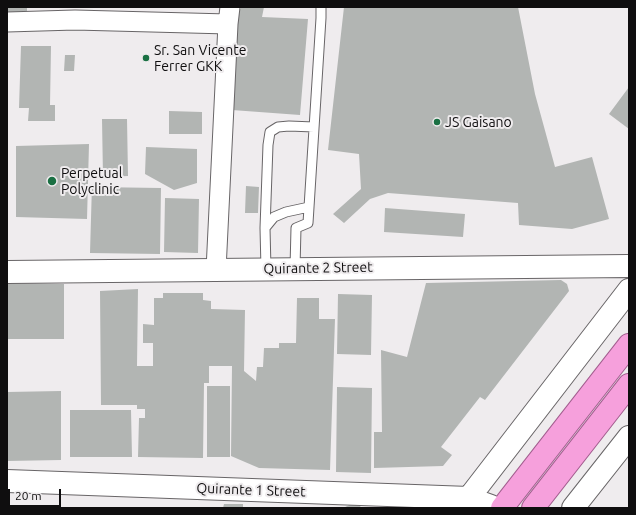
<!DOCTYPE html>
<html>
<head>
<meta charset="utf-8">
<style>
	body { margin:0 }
	#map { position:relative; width:636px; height:515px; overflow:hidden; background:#efecee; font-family:Ubuntu,sans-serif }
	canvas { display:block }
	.frame { position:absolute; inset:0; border:8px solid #0f0e0f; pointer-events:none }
	.scale { position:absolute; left:8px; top:489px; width:53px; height:18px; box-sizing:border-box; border:2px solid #0f0e0f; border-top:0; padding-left:5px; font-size:12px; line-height:14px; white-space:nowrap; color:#0f0e0f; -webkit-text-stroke:3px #efecee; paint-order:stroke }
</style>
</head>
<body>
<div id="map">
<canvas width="636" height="515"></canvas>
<div class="frame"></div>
<div class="scale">20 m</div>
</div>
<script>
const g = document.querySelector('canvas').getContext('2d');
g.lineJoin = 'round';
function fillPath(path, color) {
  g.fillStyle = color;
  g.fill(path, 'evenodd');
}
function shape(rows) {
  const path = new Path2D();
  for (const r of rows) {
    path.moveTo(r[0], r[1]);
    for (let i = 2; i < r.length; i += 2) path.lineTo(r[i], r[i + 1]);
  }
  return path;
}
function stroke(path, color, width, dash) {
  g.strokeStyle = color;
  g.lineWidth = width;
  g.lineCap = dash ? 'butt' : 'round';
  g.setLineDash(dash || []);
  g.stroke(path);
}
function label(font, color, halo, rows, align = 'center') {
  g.font = font + ' Ubuntu,sans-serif';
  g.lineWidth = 4;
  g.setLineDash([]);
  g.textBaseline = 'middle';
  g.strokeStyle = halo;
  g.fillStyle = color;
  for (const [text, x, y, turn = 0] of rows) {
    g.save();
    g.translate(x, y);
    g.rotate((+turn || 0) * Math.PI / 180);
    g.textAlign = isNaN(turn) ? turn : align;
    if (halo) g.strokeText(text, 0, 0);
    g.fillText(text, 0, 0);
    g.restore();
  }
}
const building = shape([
	[7,7,27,7,27,12,7,12],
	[242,7,264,7,262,17,308,19,300,115,232,110,237,13],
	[344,7,518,7,535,94,555,167,592,157,609,219,572,229,519,225,518,203,388,193,370,199,344,223,333,214,361,189,359,154,328,150],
	[21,46,51,46,50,105,55,105,55,121,28,121,29,108,19,108],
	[65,55,75,55,74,71,64,71],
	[629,87,629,129,609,114],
	[169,111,202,112,202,134,169,134],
	[102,119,127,119,128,176,103,177],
	[89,144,87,219,16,217,16,146],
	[146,147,197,149,197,183,174,190,145,174],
	[92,184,94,187,161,188,160,254,90,253],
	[246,186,259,187,258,213,245,213],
	[165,198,199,199,198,253,164,252],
	[385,208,465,214,463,237,384,232],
	[561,280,567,284,569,291,485,400,480,397,441,447,452,455,443,466,374,468,374,432,382,432,381,350,407,357,426,283],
	[7,283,64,284,64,339,7,339],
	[138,289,137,366,153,366,153,343,143,343,143,324,154,325,154,298,163,298,163,293,203,293,203,300,211,301,211,309,245,310,244,371,256,381,257,367,263,367,264,348,279,348,279,343,296,343,297,298,319,298,319,319,335,319,330,470,259,468,231,456,232,366,209,366,209,383,204,383,203,458,138,457,139,418,145,418,145,409,137,409,137,405,101,405,100,291],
	[338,294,372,295,371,355,337,354],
	[207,386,230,386,230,457,207,457],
	[337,387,372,388,371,473,336,472],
	[61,391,61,460,7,461,7,392],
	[70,410,131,410,132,457,70,457],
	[358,501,361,508,343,508],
	[224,504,243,504,243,508,223,508],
	[7,506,32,506,35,508,7,508]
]);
const service = shape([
	[265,228,268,145,270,132,278,127,289,126,314,127],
	[295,268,296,228,308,223,321,18,321,7],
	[266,269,265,228,274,217,286,212,309,207]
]);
const minor = shape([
	[7,22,75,20,228,24],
	[216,270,228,24,230,7]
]);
const tertiary = shape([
	[7,272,629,266],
	[7,481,469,498,491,506,493,508],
	[461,508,629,290],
	[573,508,629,437]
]);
const trunk = shape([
	[502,508,629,345],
	[533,508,629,385]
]);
const markers = [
	[146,58,4,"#1a7043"],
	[437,122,4,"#1a7043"],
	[52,181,5,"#1a7043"]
];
const poiNames = [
	["Sr. San Vicente",154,50],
	["Ferrer GKK",154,66],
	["JS Gaisano",445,122],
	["Perpetual",61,173],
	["Polyclinic",61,189]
];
const streetNames = [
	["Quirante 2 Street",318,268,-1],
	["Quirante 1 Street",251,490,2]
];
fillPath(building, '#b2b5b3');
stroke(service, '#686567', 11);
stroke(minor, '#686567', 21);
stroke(tertiary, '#686567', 24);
stroke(trunk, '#a35e8f', 24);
stroke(service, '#fff', 9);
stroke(minor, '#fff', 19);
stroke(tertiary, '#fff', 22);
stroke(trunk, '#f6a0dc', 22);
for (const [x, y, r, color] of markers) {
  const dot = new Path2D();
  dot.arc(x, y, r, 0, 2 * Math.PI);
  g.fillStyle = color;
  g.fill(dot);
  stroke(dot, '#efecee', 1.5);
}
label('14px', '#0f0e0f', '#efecee', poiNames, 'left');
label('14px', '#0f0e0f', '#efecee', streetNames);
</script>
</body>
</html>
